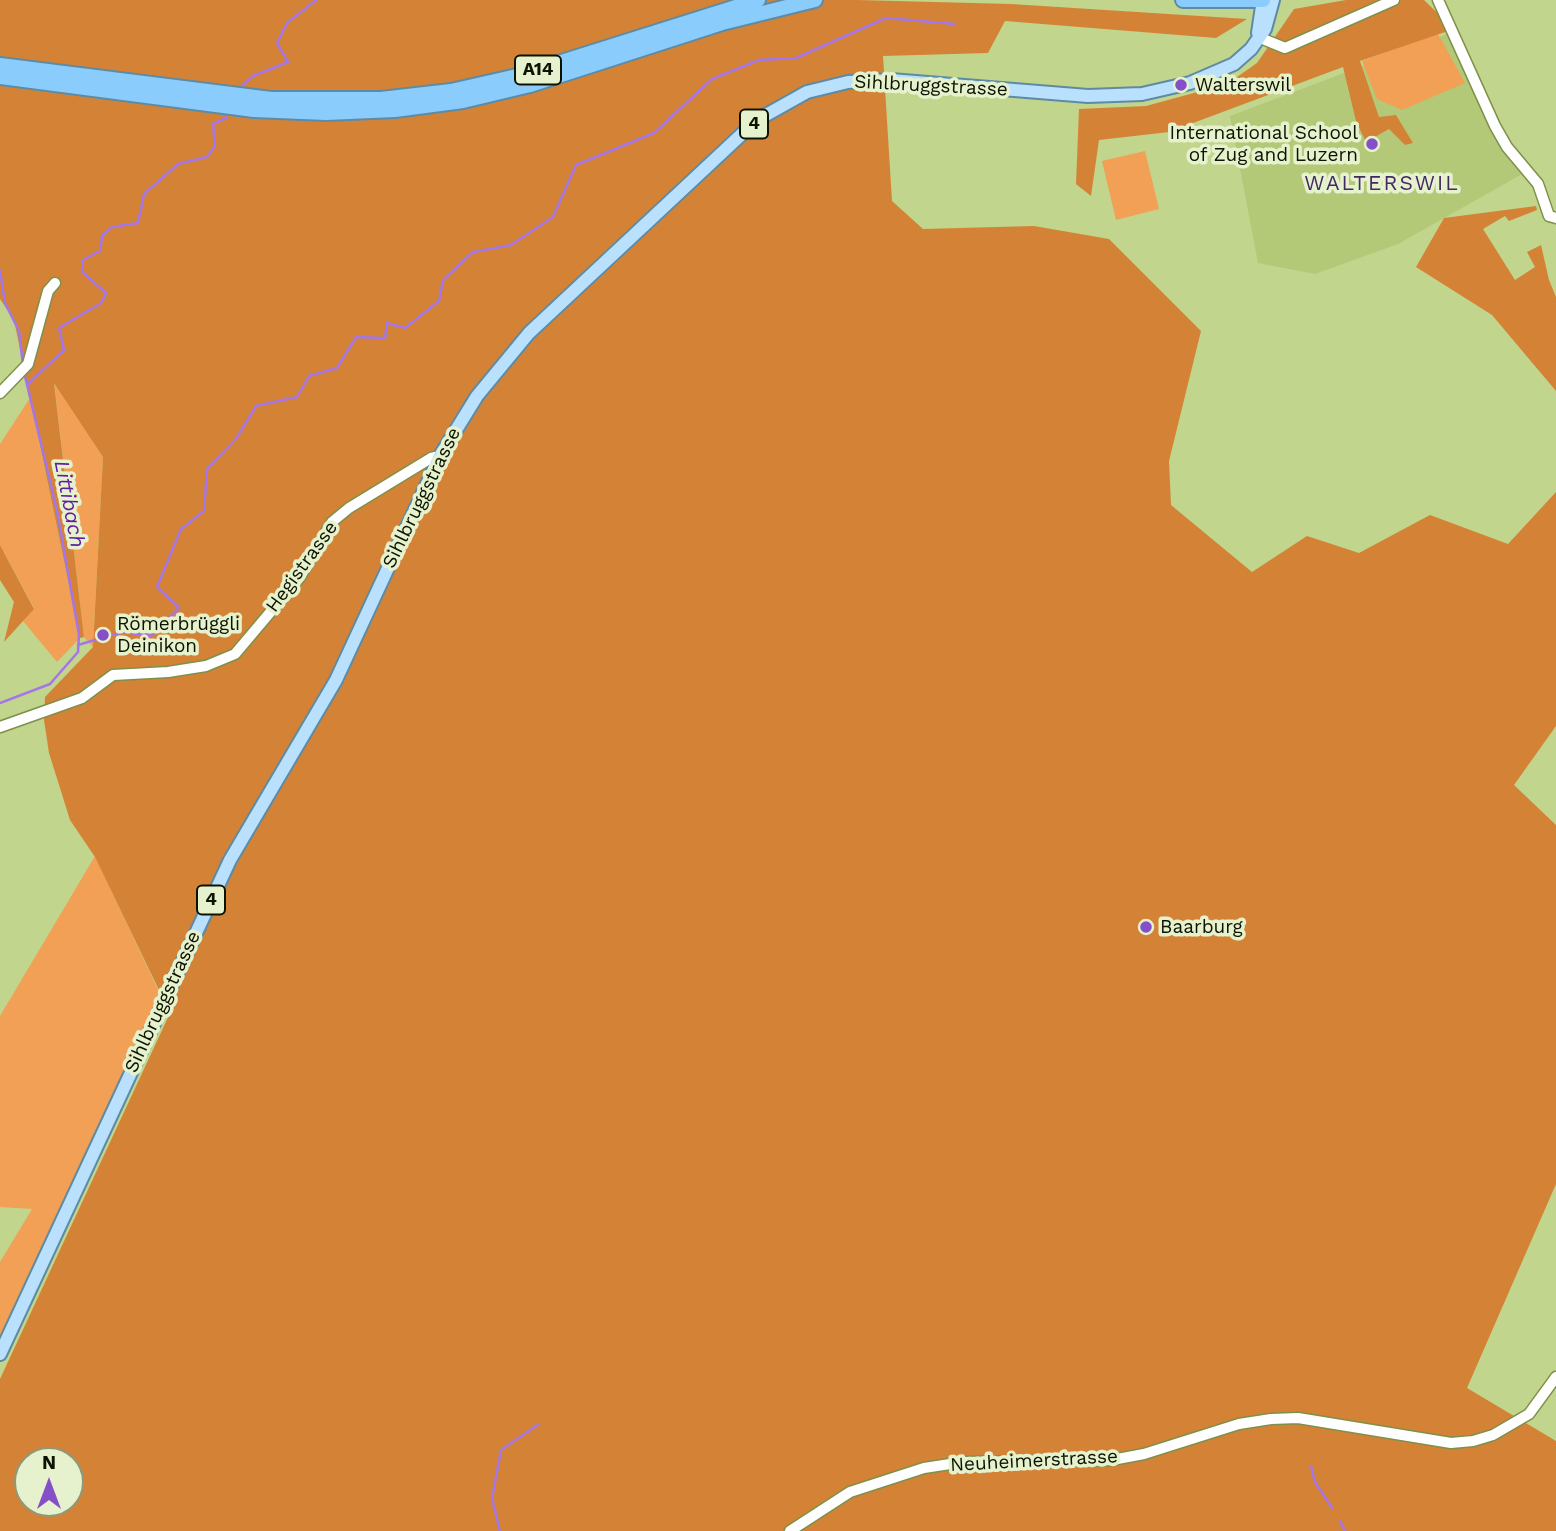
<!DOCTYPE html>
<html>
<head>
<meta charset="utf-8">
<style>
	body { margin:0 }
	#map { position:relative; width:1556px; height:1531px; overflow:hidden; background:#c1d58c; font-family:"Work Sans",sans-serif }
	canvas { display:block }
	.north { position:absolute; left:14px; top:1447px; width:70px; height:70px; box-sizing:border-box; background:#e6f1cd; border:2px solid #8f987b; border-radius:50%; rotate:0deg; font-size:19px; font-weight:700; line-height:28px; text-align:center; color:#0d1300 }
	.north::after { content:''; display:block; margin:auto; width:24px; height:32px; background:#844fc7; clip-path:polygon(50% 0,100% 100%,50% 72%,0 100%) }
</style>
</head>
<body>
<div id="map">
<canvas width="1556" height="1531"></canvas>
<div class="north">N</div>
</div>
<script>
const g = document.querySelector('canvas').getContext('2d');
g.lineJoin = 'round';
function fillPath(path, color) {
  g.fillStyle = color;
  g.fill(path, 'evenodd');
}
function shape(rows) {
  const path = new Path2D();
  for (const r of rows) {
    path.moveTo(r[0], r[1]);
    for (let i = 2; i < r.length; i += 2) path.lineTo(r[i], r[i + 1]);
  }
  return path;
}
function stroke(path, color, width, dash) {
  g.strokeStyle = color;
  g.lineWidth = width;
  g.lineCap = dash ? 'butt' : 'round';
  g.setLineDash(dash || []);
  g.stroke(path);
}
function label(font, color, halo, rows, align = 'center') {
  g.font = font + ' "Work Sans",sans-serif';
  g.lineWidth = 7;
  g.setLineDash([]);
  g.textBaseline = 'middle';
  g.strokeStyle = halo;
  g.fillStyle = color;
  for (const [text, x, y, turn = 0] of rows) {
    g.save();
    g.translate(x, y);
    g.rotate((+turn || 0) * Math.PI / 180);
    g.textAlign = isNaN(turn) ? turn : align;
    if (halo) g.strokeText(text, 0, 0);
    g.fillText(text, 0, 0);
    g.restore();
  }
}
const built = shape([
	[1450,33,1524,173,1398,244,1315,274,1258,263,1230,116]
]);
const green = shape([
	[1437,32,1465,83,1402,110,1377,99,1362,61],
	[1145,151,1159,209,1116,220,1102,161],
	[54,381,103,457,93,647,84,637],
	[30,398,80,638,57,662,23,621,34,608,0,545,0,444],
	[95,856,160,994,0,1346,0,1262,32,1209,0,1207,0,1016]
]);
const forest = shape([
	[0,0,857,0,1011,4,1247,19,1216,38,1005,21,988,53,883,56,892,201,923,229,1034,226,1109,239,1201,331,1169,461,1171,505,1252,572,1307,536,1359,553,1430,515,1508,544,1556,492,1556,726,1514,785,1556,825,1556,1184,1467,1388,1556,1441,1556,1531,0,1531,0,1379,170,1013,95,857,70,820,49,753,44,720,45,697,93,647,103,457,54,383,84,637,80,638,14,320,0,299],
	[28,1461,70,1461,70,1503,28,1503],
	[1346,0,1424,0,1454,29,1360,61,1379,117,1396,115,1413,143,1405,145,1389,129,1366,142,1356,121,1343,67,1169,132,1099,140,1091,196,1076,184,1079,109,1146,106,1227,84,1257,63,1294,9],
	[1536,206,1537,210,1509,221,1505,216,1483,229,1515,280,1535,267,1527,252,1541,245,1549,280,1556,297,1556,391,1492,315,1416,267,1444,218],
	[0,545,34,609,4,642,14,602,0,580]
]);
const stream = shape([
	[238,90,253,76,288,62,277,43,287,23,316,0],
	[0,271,5,303,19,331,23,365],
	[27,385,64,350,59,328,101,303,106,293,82,272,83,260,100,251,102,236,112,227,138,223,144,194,178,164,207,157,215,146,213,124,226,118,228,112],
	[113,635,123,632,151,636,179,608,157,587,181,529,204,511,207,469,236,439,256,406,297,397,309,376,337,368,356,337,385,338,387,323,405,328,439,301,443,280,473,252,511,245,553,217,576,165,654,133,712,79,759,60,796,58,886,18,955,24],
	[78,645,98,639],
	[0,703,50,684,78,652,79,635,57,511,24,372],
	[1311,1466,1315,1482,1332,1508],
	[1340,1521,1345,1531],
	[500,1531,492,1498,501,1450,539,1424]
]);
const minor = shape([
	[1438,0,1495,126,1507,147,1538,184,1549,216,1556,218],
	[1258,37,1285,48,1394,0],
	[0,393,28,364,48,291,55,283],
	[0,727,82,698,113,675,168,672,206,666,235,654,300,577,332,522,349,508,431,458,440,456],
	[790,1531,850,1492,924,1468,963,1462,1112,1460,1144,1454,1239,1424,1271,1419,1298,1418,1451,1443,1473,1441,1493,1435,1529,1414,1556,1377]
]);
const major = shape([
	[1258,33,1263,0],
	[0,1354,230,860,336,680,440,456,477,396,529,333,743,133,766,115,807,92,848,82,891,80,1088,96,1142,94,1190,83,1234,64,1251,49,1265,29,1273,0]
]);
const highway = shape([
	[1183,0,1263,0],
	[0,65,271,99,381,99,451,91,517,76,758,0],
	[0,77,254,110,326,113,395,110,463,101,530,85,722,23,815,0]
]);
const markers = [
	[1181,85,7,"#844fc7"],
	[1372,144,7,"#844fc7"],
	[103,635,7,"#844fc7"],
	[1146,927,7,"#844fc7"]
];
const shields = [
	[538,70,46],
	[754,124,28],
	[211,900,28]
];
const shieldNames = [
	["A14",538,70],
	["4",754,124],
	["4",211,900]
];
const poiNames = [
	["Walterswil",1195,85],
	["International School",1358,133,"right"],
	["of Zug and Luzern",1358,155,"right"],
	["Römerbrüggli",117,624],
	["Deinikon",117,646],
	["Baarburg",1160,927]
];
const streetNames = [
	["Sihlbruggstrasse",931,86,3],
	["Sihlbruggstrasse",422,498,-64],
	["Hegistrasse",302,567,-54],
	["Sihlbruggstrasse",163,1002,-65],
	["Neuheimerstrasse",1034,1461,-3]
];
const neighbourhoodNames = [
	["WALTERSWIL",1382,184]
];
const waterNames = [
	["Littibach",69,504,79]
];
fillPath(built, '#b4c978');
fillPath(green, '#f1a056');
fillPath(forest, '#d48336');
stroke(stream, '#a476e7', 2.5);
stroke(minor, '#7e9049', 13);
stroke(major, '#5e8ba4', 16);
stroke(highway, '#5e8ba4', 18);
stroke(minor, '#fff', 10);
stroke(major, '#b9e0fd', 12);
stroke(highway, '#8accfc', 14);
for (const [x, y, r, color] of markers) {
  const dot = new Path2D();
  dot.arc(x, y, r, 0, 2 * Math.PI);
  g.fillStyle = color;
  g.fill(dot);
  stroke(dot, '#e6f1cd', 2.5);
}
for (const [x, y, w] of shields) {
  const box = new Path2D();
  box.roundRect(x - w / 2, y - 14.5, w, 29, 5);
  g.fillStyle = '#e6f1cd';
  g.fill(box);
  stroke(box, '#0d1300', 2);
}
label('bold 18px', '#0d1300', null, shieldNames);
label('19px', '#0d1300', '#e6f1cd', poiNames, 'left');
label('19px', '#0d1300', '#e6f1cd', streetNames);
g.letterSpacing = '2px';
label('21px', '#422963', '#e6f1cd', neighbourhoodNames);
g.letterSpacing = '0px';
label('italic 21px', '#611ca4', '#e6f1cd', waterNames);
</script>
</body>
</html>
